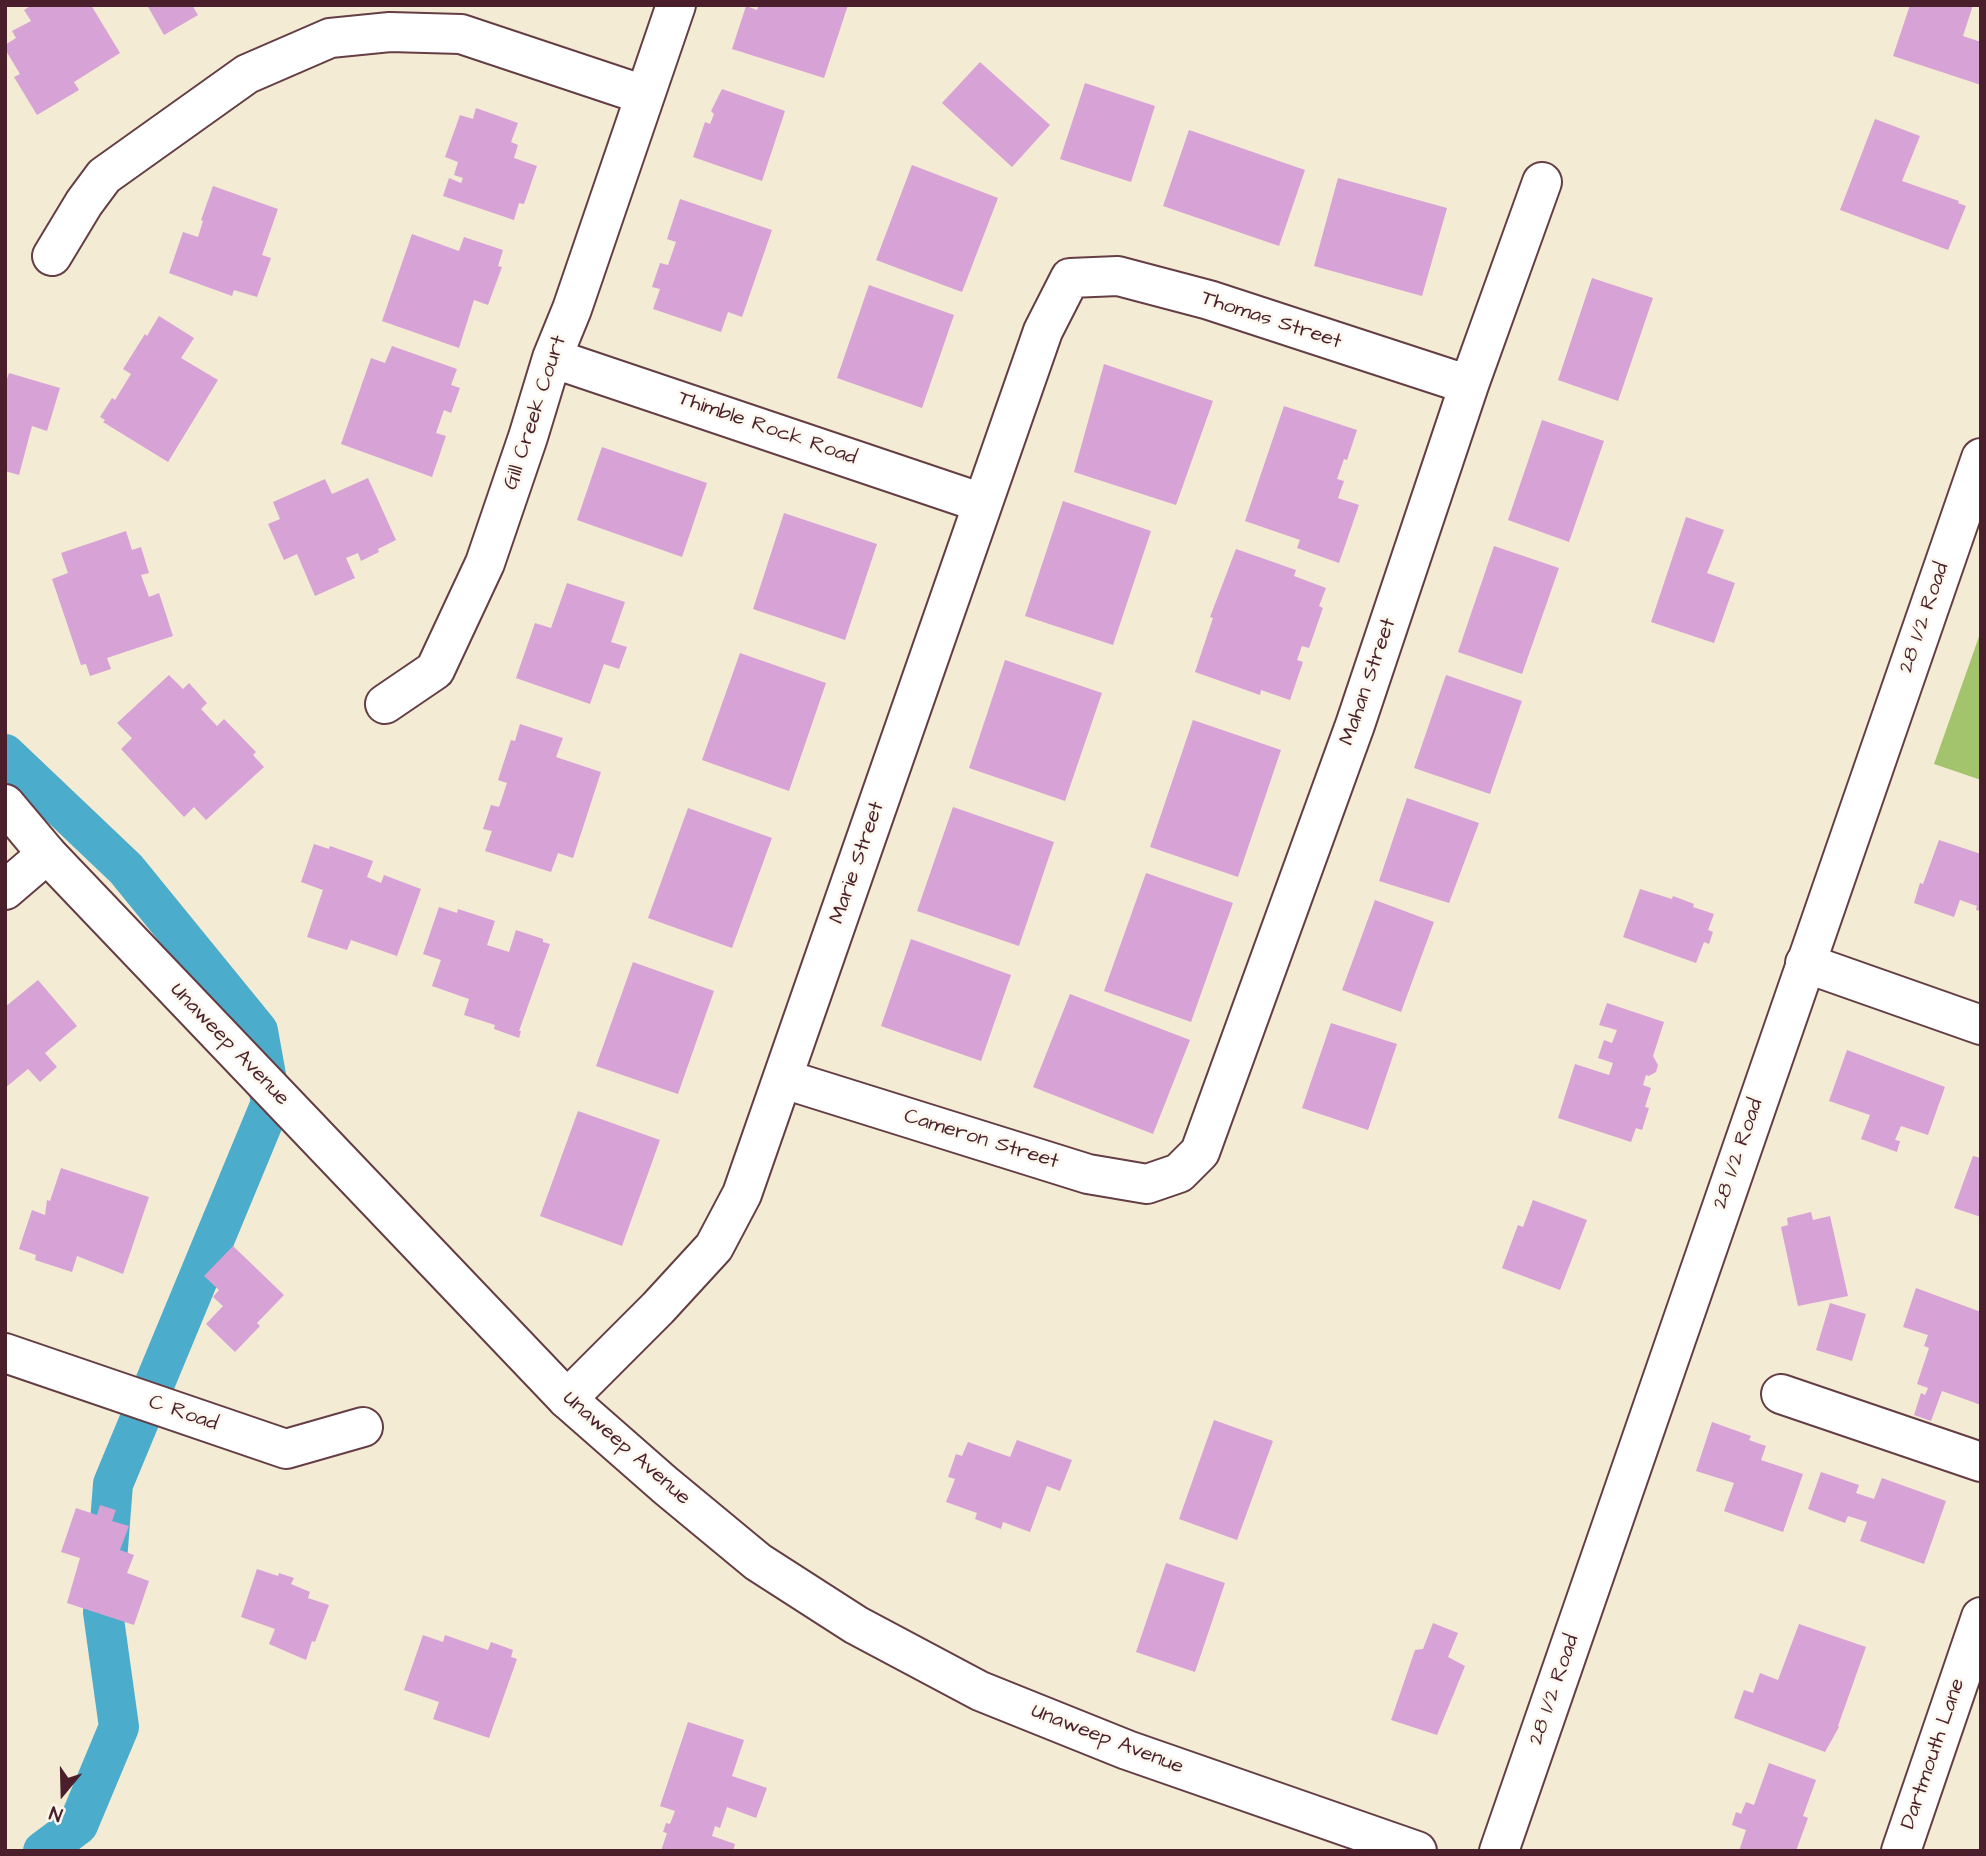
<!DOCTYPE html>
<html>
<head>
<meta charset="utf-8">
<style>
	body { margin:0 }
	#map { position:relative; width:1986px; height:1856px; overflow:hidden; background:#f4ebd4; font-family:"Architects Daughter",sans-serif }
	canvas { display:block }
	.frame { position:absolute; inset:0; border:7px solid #4a1f2b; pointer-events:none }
	.north { position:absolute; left:28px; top:1758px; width:70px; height:70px; -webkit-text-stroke:5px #fbf7ec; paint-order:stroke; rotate:199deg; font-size:19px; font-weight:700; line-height:28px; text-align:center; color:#4a1f2b }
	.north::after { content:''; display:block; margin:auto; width:24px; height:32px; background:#4a1f2b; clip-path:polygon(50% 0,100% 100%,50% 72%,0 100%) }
</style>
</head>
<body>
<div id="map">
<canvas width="1986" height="1856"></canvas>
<div class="frame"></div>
<div class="north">N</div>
</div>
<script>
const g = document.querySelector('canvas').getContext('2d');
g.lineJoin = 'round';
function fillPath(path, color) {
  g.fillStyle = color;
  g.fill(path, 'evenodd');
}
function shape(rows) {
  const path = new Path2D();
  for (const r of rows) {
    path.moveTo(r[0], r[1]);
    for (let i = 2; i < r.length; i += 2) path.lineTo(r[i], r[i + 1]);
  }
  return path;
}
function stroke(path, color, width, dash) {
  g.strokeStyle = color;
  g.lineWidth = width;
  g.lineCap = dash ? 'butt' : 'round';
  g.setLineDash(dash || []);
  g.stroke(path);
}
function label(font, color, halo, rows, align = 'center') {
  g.font = font + ' "Architects Daughter",sans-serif';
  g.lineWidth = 5;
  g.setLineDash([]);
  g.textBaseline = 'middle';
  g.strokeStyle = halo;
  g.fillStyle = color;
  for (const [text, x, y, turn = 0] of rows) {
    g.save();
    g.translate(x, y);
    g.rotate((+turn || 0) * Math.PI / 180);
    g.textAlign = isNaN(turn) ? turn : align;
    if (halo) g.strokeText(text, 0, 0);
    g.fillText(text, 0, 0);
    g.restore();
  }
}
const green = shape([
	[1981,631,1981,780,1934,764]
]);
const canal = shape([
	[5,754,126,869,258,1031,271,1103,113,1484,103,1612,119,1727,78,1825,43,1851]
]);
const building = shape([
	[32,5,91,5,120,53,74,82,79,90,37,115,14,77,20,74,5,49,5,45,16,38,12,31,31,21,24,10],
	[147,5,192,5,198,15,164,35],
	[759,5,848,5,824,78,732,49,746,6,757,10],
	[1910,5,1973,5,1963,36,1981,42,1981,85,1893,56],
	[980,62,1050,125,1012,167,942,103],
	[1085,83,1155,106,1131,182,1060,159],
	[722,89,785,111,762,181,693,157,705,122,710,124,714,114,711,111],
	[476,108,518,123,511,142,518,145,514,158,537,166,524,204,519,203,514,220,443,196,449,178,461,183,463,178,454,175,458,162,445,157,460,115,473,119],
	[1875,119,1920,136,1902,181,1959,201,1958,203,1966,206,1948,250,1840,210],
	[1189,130,1305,170,1279,246,1163,206],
	[912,165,998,198,962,292,876,260],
	[1338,178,1447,208,1422,296,1314,266],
	[213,186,278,209,262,255,271,258,257,297,234,290,232,296,169,273,183,232,198,237,203,221,201,220],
	[680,199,772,230,742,317,728,312,721,332,653,309,660,289,652,287,660,263,668,265,676,242,667,239],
	[412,234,459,251,464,237,503,250,498,266,502,267,488,305,474,300,459,348,382,321],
	[1592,278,1653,298,1618,401,1558,380],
	[869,285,954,315,922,408,837,378],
	[159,316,194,338,181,358,218,380,168,462,103,422,105,420,100,417,112,398,115,400,131,374,123,369,145,334,147,336],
	[392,346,457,369,451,385,460,388,451,413,444,410,436,433,446,436,432,477,341,444,371,358,385,363],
	[1104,364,1213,401,1176,505,1074,472],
	[9,373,60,388,47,431,32,426,19,475,5,471,5,385],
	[1284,406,1357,430,1347,460,1344,459,1337,479,1344,481,1338,498,1359,505,1339,563,1297,548,1300,540,1245,521],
	[1542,420,1604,441,1569,542,1508,520],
	[602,447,707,483,682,557,577,520],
	[368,478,396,540,378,549,379,552,361,561,358,553,346,558,355,578,315,596,297,554,284,560,268,524,280,519,273,502,325,479,332,494],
	[1063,501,1151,531,1113,645,1025,616],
	[784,513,877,544,845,640,753,609],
	[1686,517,1724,530,1707,573,1735,583,1714,643,1651,622],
	[126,531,132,550,141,547,149,573,141,575,149,597,159,593,173,636,107,658,111,669,90,676,86,664,81,665,52,579,68,573,61,553],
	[1494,546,1559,568,1522,674,1458,652],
	[1236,549,1296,570,1294,576,1326,588,1319,606,1323,608,1309,648,1302,646,1297,660,1303,662,1290,700,1261,690,1260,695,1195,672,1213,618,1210,617],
	[567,583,625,602,611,642,627,647,619,669,604,664,590,704,516,678,535,623,551,628],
	[740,653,826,683,789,791,702,760],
	[1005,660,1102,693,1065,801,969,768],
	[169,675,183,689,189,683,207,703,201,709,217,726,224,719,256,752,253,755,264,767,206,820,194,807,184,817,121,749,132,738,117,723],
	[1446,675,1522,701,1490,794,1414,768],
	[1193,720,1281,750,1238,877,1150,847],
	[520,724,563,738,556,757,601,772,573,858,558,853,551,872,485,851,492,831,483,829,491,805,499,807,507,783,498,780,511,740,515,741],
	[1407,798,1479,823,1449,903,1379,881],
	[953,807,1054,842,1019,946,917,911],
	[688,808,772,838,732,948,648,918],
	[1939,840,1981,854,1981,911,1976,910,1977,906,1960,900,1954,917,1914,903,1920,883,1923,884],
	[314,844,329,849,330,846,373,861,367,877,381,883,384,875,421,889,397,956,351,940,347,950,307,937,323,890,301,882],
	[1146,873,1233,903,1191,1022,1104,991],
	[1640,889,1672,899,1673,896,1694,904,1693,907,1714,914,1708,930,1713,932,1709,944,1704,942,1696,963,1623,937],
	[1375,900,1434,922,1401,1012,1342,990],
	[439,907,457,913,458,909,495,921,487,945,509,952,516,930,543,939,543,942,550,944,519,1031,521,1031,519,1038,494,1029,495,1025,464,1015,469,999,432,986,441,960,423,954],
	[911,939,1011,975,981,1061,881,1026],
	[633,962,714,991,678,1094,596,1066],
	[38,980,77,1026,45,1053,57,1067,40,1082,28,1069,5,1088,5,1007],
	[1070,994,1190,1040,1153,1134,1033,1087],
	[1607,1003,1664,1022,1653,1056,1658,1065,1656,1072,1649,1076,1646,1075,1643,1085,1651,1088,1645,1107,1649,1108,1642,1130,1636,1128,1631,1142,1558,1118,1575,1064,1609,1075,1613,1063,1598,1058,1604,1040,1612,1043,1617,1030,1599,1025],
	[1331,1023,1397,1044,1368,1130,1302,1108],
	[1847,1050,1945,1087,1928,1135,1901,1126,1895,1140,1900,1141,1897,1152,1861,1139,1870,1115,1829,1101],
	[578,1111,660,1140,622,1246,540,1216],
	[1973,1156,1981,1158,1981,1217,1954,1208],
	[61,1168,149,1197,123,1274,77,1256,72,1272,35,1260,36,1255,19,1249,32,1210,45,1215,47,1200,50,1201],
	[1533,1200,1587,1220,1560,1290,1502,1268,1518,1225,1523,1227],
	[1811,1212,1813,1220,1830,1216,1848,1296,1798,1306,1781,1227,1788,1225,1787,1218],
	[233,1246,284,1295,257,1323,260,1326,235,1352,206,1324,223,1306,213,1297,219,1290,204,1276],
	[1916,1288,1981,1312,1981,1405,1942,1391,1931,1421,1914,1415,1921,1393,1925,1395,1928,1388,1917,1384,1929,1348,1924,1346,1928,1335,1903,1327],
	[1830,1303,1866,1314,1852,1361,1816,1350],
	[1214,1420,1273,1441,1237,1540,1179,1519],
	[1712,1422,1751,1436,1749,1440,1766,1446,1761,1460,1803,1474,1783,1532,1724,1511,1734,1483,1696,1471],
	[1017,1440,1072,1460,1060,1491,1047,1486,1030,1532,1003,1522,1001,1529,975,1519,977,1513,946,1502,955,1479,948,1477,956,1454,962,1456,968,1442,1010,1457],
	[1821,1472,1859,1485,1856,1493,1874,1499,1882,1478,1946,1501,1924,1564,1860,1541,1867,1522,1848,1516,1845,1523,1808,1509],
	[100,1505,116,1510,112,1521,129,1526,120,1550,134,1555,127,1573,149,1581,134,1625,67,1603,80,1558,61,1552,76,1508,97,1515],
	[1166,1563,1225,1583,1195,1672,1136,1652],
	[257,1569,278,1576,279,1573,294,1578,291,1584,310,1592,308,1598,329,1605,315,1642,312,1641,306,1660,269,1644,275,1629,241,1617],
	[1433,1623,1458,1633,1448,1657,1465,1666,1437,1735,1391,1720,1415,1650,1423,1649],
	[1799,1624,1866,1647,1838,1726,1839,1727,1825,1752,1734,1718,1744,1690,1753,1693,1760,1673,1778,1680],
	[423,1635,443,1642,445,1635,488,1650,491,1642,513,1650,511,1657,517,1659,489,1738,433,1719,439,1702,404,1690],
	[688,1722,744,1740,732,1776,767,1788,756,1818,727,1807,720,1828,715,1826,712,1836,735,1844,733,1851,661,1851,667,1833,663,1832,666,1823,670,1824,675,1811,660,1806],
	[1769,1763,1816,1780,1803,1816,1808,1818,1796,1851,1739,1851,1746,1830,1732,1825,1736,1812,1741,1814,1746,1802,1754,1805]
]);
const minor = shape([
	[52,256,84,203,104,176,247,74,330,38,390,32,461,34,644,95],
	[552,358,982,503],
	[385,704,435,670,485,563,528,437,552,358,572,309,676,5],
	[5,890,47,854],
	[1805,963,1981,1025],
	[784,1079,1088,1174,1147,1184,1179,1173,1200,1152,1355,725,1469,385,1542,182],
	[5,1353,286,1449,363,1427],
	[1781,1394,1981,1462],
	[567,1399,658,1308,714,1247,742,1194,1043,331,1070,278,1118,276,1209,300,1469,385],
	[1901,1851,1981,1617]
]);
const tertiary = shape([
	[1499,1851,1981,458]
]);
const secondary = shape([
	[5,804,47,854,567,1399,665,1485,758,1562,856,1625,980,1691,1127,1750,1417,1851]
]);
const streetNames = [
	["Thomas Street",1271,321,18],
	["Gill Creek Court",536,413,-72],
	["Thimble Rock Road",767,429,19],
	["28 1/2 Road",1925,618,-71],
	["Mahan Street",1369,682,-71],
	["Marie Street",858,863,-71],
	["Unaweep Avenue",229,1045,46],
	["Cameron Street",981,1140,17],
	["28 1/2 Road",1739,1154,-71],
	["C Road",183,1414,19],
	["Unaweep Avenue",626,1449,41],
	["28 1/2 Road",1555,1690,-71],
	["Unaweep Avenue",1107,1740,21],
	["Dartmouth Lane",1934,1754,-71]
];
fillPath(green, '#a3c46d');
stroke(canal, '#4caccb', 40);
fillPath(building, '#d7a2d5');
stroke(minor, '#643e44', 42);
stroke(tertiary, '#643e44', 42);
stroke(secondary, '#643e44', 42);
stroke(minor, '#fff', 38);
stroke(tertiary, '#fff', 38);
stroke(secondary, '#fff', 38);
label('21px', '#4a1f2b', '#fbf7ec', streetNames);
</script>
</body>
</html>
